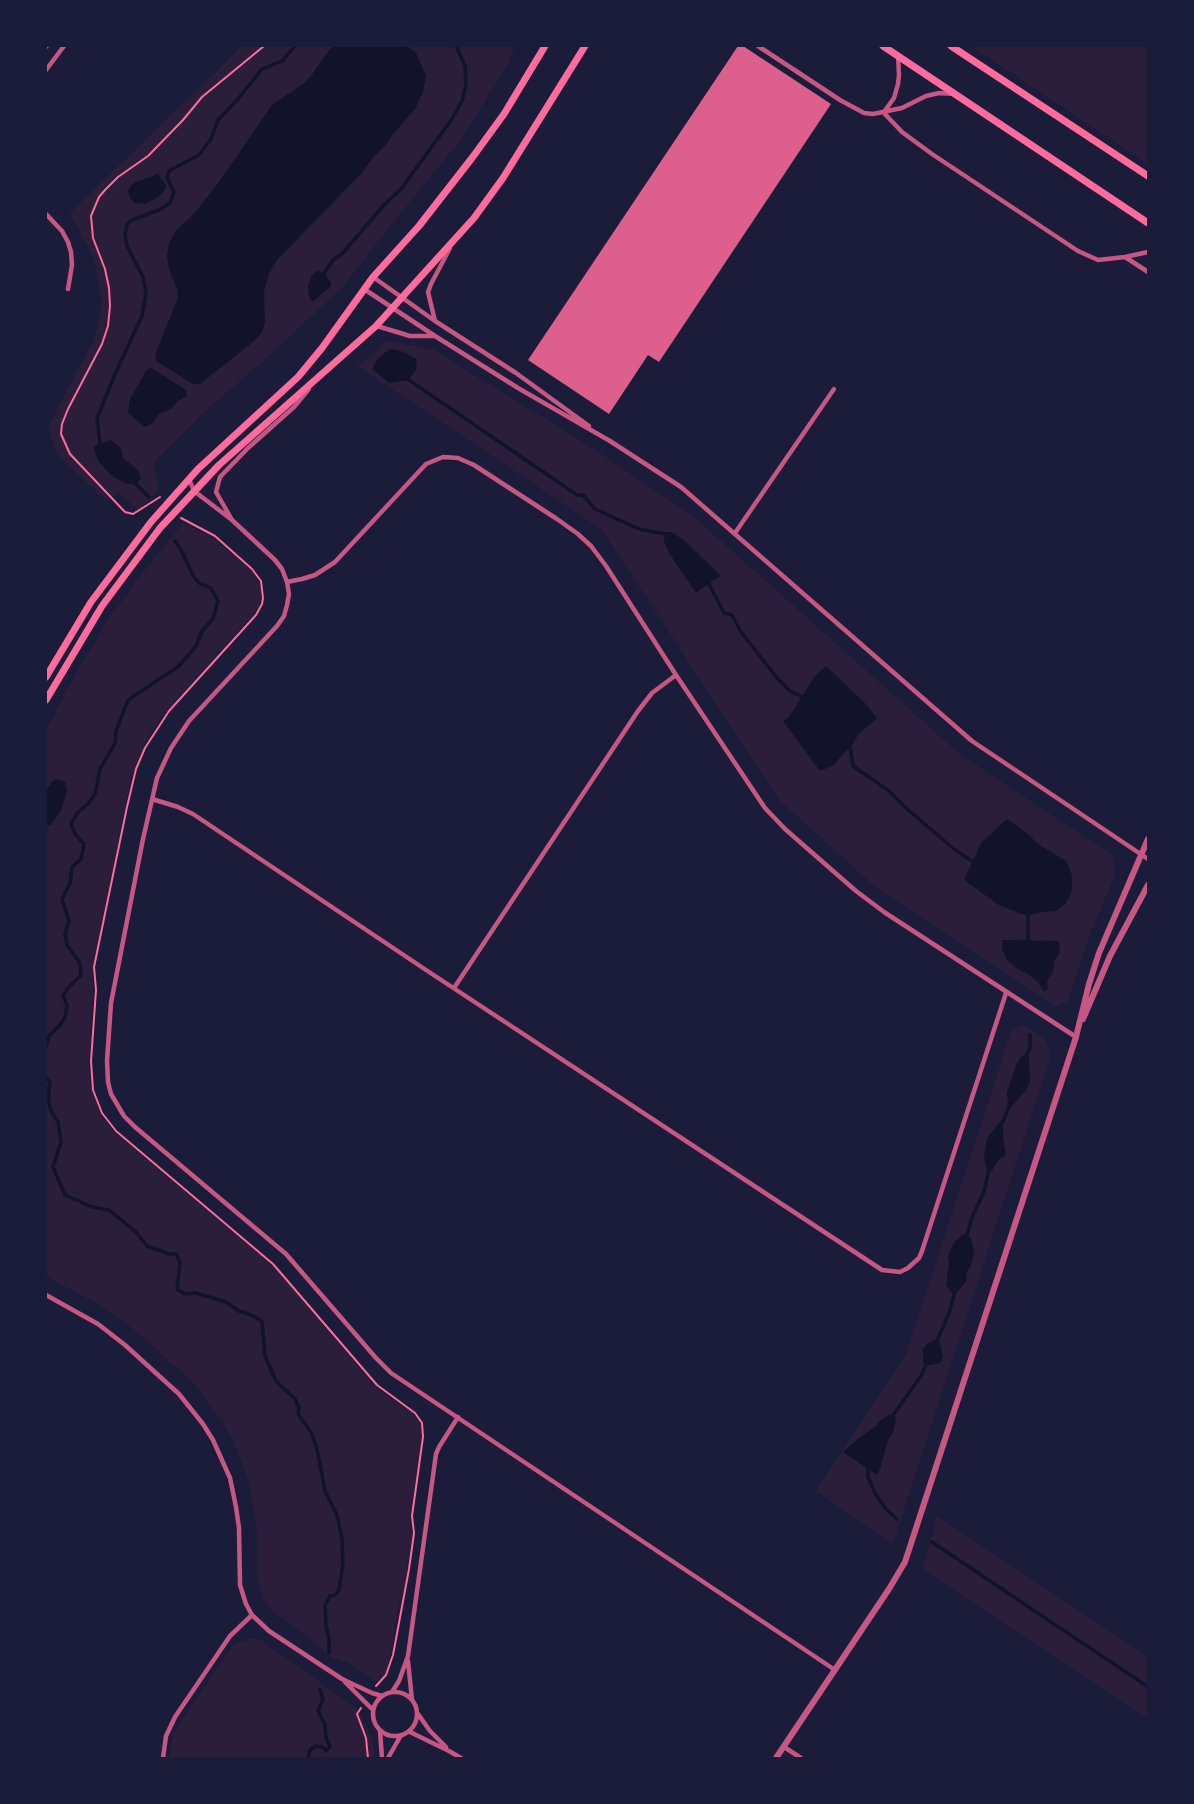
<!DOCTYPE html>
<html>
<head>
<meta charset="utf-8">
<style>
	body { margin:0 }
	#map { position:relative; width:1194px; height:1804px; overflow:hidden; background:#1b1b3a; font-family:Manrope,sans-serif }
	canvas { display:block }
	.frame { position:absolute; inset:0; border:47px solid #1b1b3a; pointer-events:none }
</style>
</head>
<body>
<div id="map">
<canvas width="1194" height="1804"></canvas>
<div class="frame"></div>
</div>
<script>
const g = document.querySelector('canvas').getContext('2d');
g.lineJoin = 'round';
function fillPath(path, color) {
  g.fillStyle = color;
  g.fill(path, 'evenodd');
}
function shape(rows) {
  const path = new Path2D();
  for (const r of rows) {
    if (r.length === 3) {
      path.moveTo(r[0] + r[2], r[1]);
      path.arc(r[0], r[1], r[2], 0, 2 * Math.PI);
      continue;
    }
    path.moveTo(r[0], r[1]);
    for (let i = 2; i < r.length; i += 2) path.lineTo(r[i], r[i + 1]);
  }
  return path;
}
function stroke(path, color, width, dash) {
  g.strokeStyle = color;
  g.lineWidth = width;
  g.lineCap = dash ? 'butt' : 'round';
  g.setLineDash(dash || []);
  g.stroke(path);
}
const green = shape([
	[242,46,515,46,505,70,458,143,383,235,343,287,258,366,212,405,154,462,159,489,138,510,118,492,106,501,57,454,51,440,49,426,93,340,100,317,101,296,96,268,90,251,70,213],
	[972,46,1148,46,1148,164],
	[387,340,434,350,594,449,692,515,961,755,1113,856,1116,872,1091,932,1068,1001,1056,1006,871,883,781,802,601,529,357,366,372,355],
	[183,523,215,539,254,573,261,588,261,597,259,607,252,616,165,713,147,739,131,778,92,972,93,987,89,1065,91,1090,102,1117,113,1131,273,1266,372,1383,379,1390,412,1412,420,1423,422,1434,410,1521,412,1534,404,1589,399,1604,389,1663,385,1673,377,1681,350,1664,331,1657,319,1648,305,1634,272,1611,263,1599,257,1578,257,1530,249,1481,232,1439,222,1421,204,1397,194,1384,141,1335,105,1308,46,1276,46,731,75,675,108,620,144,571],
	[1024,1025,1044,1038,1051,1055,893,1544,816,1491,906,1354,1012,1029],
	[937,1516,1148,1657,1148,1718,923,1569],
	[253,1638,261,1640,357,1709,373,1740,375,1758,169,1758,173,1736,185,1715,234,1644]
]);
const water = shape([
	[332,46,406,46,415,51,421,64,426,76,423,92,415,109,393,134,384,147,374,156,362,173,277,260,269,274,264,291,265,323,261,334,253,342,200,384,193,384,156,361,155,355,178,298,177,289,169,270,167,256,169,243,176,230,193,215,219,182,272,105,303,84,311,76],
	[158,174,167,186,160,196,145,204,135,203,130,198,128,191,130,186,134,183],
	[319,271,324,273,331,282,331,286,314,301,311,301,309,296,308,286,311,277,315,272],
	[390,349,401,351,417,359,416,370,409,380,389,383,372,369,377,359],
	[152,368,186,390,187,396,178,401,171,409,159,414,153,423,145,427,128,413,130,399,147,369],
	[111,440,121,448,123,458,138,470,141,479,136,484,128,484,113,477,99,462,95,453,94,446],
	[672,532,686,542,721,576,702,588,696,593,669,553,664,541,664,533],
	[826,666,865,703,877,718,858,735,851,747,843,754,834,765,820,771,783,721,789,717,815,676],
	[56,779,65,782,67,792,61,810,50,826,46,825,46,791,52,782],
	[1007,819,1028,834,1038,844,1066,861,1072,875,1072,891,1066,903,1056,911,1041,912,1029,916,1016,912,999,905,964,880,981,843],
	[1002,940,1059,941,1060,952,1054,961,1053,972,1047,981,1048,989,1044,992,1039,983,1028,974,1016,968,1007,960,1002,949],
	[1025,1054,1029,1057,1030,1081,1026,1090,1008,1111,1007,1092,1016,1066,1020,1058],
	[1003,1118,1003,1138,1006,1155,999,1159,988,1177,984,1157,987,1138],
	[964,1234,971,1238,974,1253,972,1263,966,1274,967,1280,954,1296,946,1285,949,1263,948,1257,954,1242],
	[933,1340,937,1340,940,1344,943,1357,940,1363,926,1366,923,1363,923,1348,928,1343],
	[894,1414,896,1418,893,1432,888,1440,880,1469,877,1475,843,1452,859,1438,876,1426,879,1421,889,1415]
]);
const stream = shape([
	[323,275,333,260,342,254,383,206,401,189,452,119,462,101,466,84,465,66,456,46],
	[406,378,577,495,583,495,595,509,639,529,666,534],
	[103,446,100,444,97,418,116,372,142,316,146,293,143,277,127,246,125,235,127,224,132,220,159,210,170,203,174,192,167,178,169,171,199,155,211,139,218,120,238,99,262,69,282,61,295,46],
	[133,481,149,497],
	[708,582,724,613,732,615,741,632,778,679,790,691,805,698],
	[850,746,853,766,889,791,906,808,954,849,973,862],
	[1028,944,1028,914],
	[46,1047,49,1036,60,1025,65,1017,67,1005,63,996,68,988,81,975,80,963,67,945,65,934,69,921,62,899,70,883,72,867,81,859,84,844,75,834,71,824,78,812,88,804,95,794,100,769,115,743,116,731,128,700,179,666,196,646,202,631,213,619,218,601,211,588,199,583,194,577,181,550,175,541],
	[1026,1057,1030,1048,1030,1035],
	[46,1077,50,1083,48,1099,51,1111,58,1122,61,1142,53,1167,65,1195,92,1207,109,1210,136,1232,147,1246,169,1254,176,1254,180,1262,177,1289,185,1294,196,1293,226,1302,239,1311,254,1316,262,1322,265,1356,276,1381,295,1399,299,1408,298,1414,311,1432,317,1449,325,1491,337,1515,342,1539,343,1564,339,1590,335,1595,330,1596,325,1605,326,1626,329,1639,329,1653],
	[1002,1123,1009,1107],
	[966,1239,972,1217,984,1192,988,1174],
	[936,1343,949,1313,954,1295],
	[893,1415,921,1376,927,1363],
	[868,1465,868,1477,875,1493,885,1508,897,1519],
	[932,1542,1148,1687],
	[308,1758,310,1750,316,1746,323,1747,326,1751,330,1746,326,1738,325,1725,318,1711,323,1699,320,1690]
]);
const building = shape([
	[738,46,743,46,831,104,659,362,648,355,609,414,528,360]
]);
const path = shape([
	[160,497,133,514,125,512,70,454,61,434,62,424,68,409,102,344,108,326,110,306,109,288,105,269,93,238,91,216,99,197,105,190,118,177,148,156,183,120,202,97,264,46],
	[181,518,215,536,252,569,261,581,263,598,262,604,256,615,169,711,145,748,136,769,127,807,94,967,96,990,91,1061,93,1090,102,1113,116,1131,273,1264,377,1385,415,1413,422,1423,423,1437,412,1516,414,1533,409,1569,393,1655,386,1675,376,1686],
	[361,1708,357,1714,366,1738,368,1758]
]);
const minor = shape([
	[758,46,840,100,864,113,873,114,902,108,926,96,939,93,954,94],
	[46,47,47,46],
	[46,70,64,46],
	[884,112,894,98,898,84,899,75,898,56],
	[884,113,902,132,932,154,1078,251,1098,260,1125,257,1148,272],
	[46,214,62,231,68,242,71,252,72,265,68,289],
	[1125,257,1148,252],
	[373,277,435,321,516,373,589,426],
	[364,289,435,336,518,388,610,441,681,487,972,741,1148,859],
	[435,321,428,292,431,284,450,248],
	[377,326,410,336,434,336],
	[189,479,194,491,232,520,275,560,282,569,287,582],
	[232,520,216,492,220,477,248,448,294,407,309,389],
	[735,533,834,389],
	[152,799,178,807,193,814,426,970,882,1270,900,1272,908,1268,919,1258,922,1251,1006,993],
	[454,988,638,711,652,693,676,675],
	[46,1295,98,1324,125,1345,179,1394,203,1424,213,1440,230,1478,236,1507,239,1528,240,1585,246,1604,252,1615,269,1631,342,1679,372,1693,382,1696],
	[408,1661,412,1700],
	[835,1670,391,1373,376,1358,286,1254,135,1127,124,1116,111,1094,108,1082,107,1061,111,1003,143,839,157,778,171,748,189,721,277,626,284,616,287,605,289,594,287,582,302,579,315,575,335,562,426,464,443,457,458,458,474,465,557,519,578,534,591,546,606,566,676,675,765,808,785,829,856,891,884,912,1076,1037],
	[345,1682,373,1710],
	[395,1714,22],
	[392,1692,399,1681,408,1656,436,1454,439,1447,458,1417],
	[418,1714,430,1731,446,1747],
	[380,1731,382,1758],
	[410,1732,449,1751,461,1758],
	[784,1747,801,1758],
	[163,1758,166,1736,175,1717,230,1636,252,1615],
	[388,1758,400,1737]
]);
const tertiary = shape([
	[1083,1019,1110,956,1148,885],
	[776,1758,889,1589,905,1562,1076,1037,1089,984,1099,953,1148,839]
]);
const primary = shape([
	[883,46,1148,223],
	[951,46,1148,176],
	[46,677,91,602,151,522,198,469,298,377,322,348,373,277,419,226,472,158,504,114,545,46],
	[46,700,102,606,160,528,219,465,376,326,474,218,503,178,585,46]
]);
fillPath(green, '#2a1e3b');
fillPath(water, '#12122b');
stroke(stream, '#12122b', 3.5);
fillPath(building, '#dd5f8e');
stroke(path, '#ff6b9d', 2);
stroke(minor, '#c65784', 4.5);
stroke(tertiary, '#c65784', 6);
stroke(primary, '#ff6b9d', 7);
</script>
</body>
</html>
